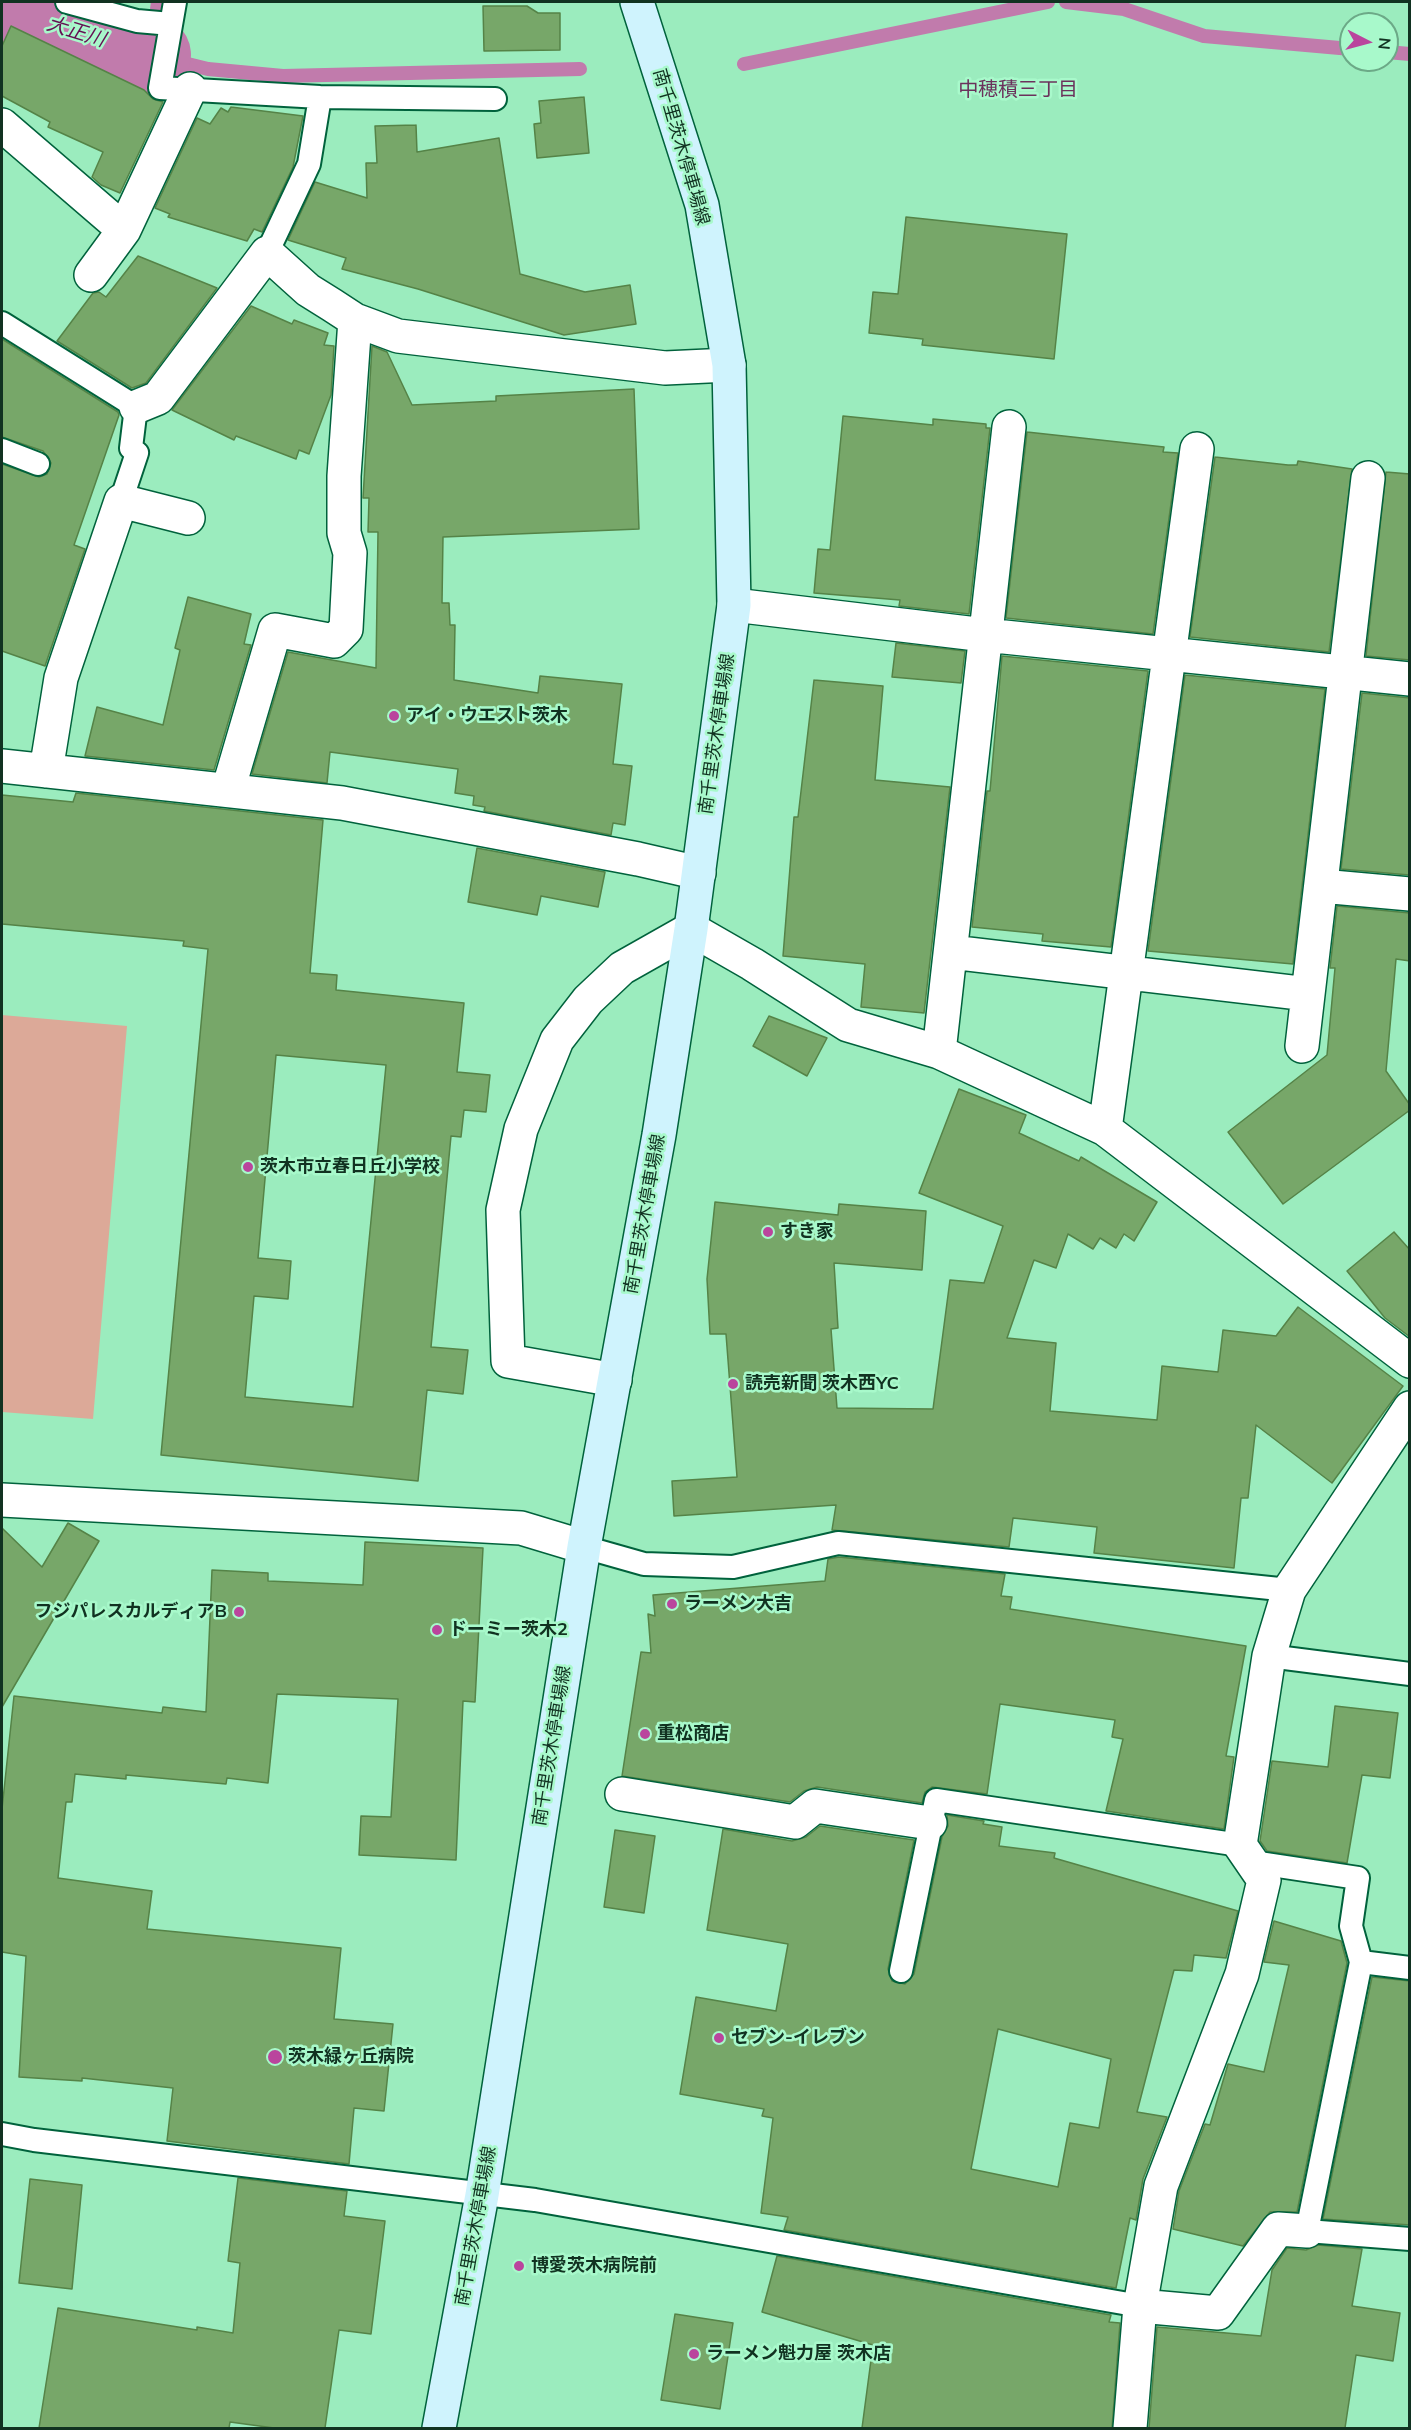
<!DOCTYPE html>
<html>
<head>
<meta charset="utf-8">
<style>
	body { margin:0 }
	#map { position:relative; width:1411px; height:2430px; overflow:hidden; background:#9becbe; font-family:Mulish,sans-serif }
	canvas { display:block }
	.frame { position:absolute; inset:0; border:3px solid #113221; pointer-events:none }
	.north { position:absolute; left:1339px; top:12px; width:60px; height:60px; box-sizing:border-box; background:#a8f9cb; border:2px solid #6ca987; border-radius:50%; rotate:96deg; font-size:16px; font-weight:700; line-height:24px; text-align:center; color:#113221 }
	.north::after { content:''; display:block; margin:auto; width:21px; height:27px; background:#ba459d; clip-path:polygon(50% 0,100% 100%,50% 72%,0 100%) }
</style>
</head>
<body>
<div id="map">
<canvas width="1411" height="2430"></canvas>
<div class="frame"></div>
<div class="north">N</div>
</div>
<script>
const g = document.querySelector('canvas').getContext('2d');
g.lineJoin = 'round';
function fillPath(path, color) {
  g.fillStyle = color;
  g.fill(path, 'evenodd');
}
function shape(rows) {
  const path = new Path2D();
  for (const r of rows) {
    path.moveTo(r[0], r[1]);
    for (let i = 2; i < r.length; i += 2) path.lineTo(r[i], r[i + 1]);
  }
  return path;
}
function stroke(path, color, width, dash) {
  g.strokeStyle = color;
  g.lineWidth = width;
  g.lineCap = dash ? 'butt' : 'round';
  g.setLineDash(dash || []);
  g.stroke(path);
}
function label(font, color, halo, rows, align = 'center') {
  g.font = font + ' Mulish,"Noto Sans JP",sans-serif';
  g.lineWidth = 5;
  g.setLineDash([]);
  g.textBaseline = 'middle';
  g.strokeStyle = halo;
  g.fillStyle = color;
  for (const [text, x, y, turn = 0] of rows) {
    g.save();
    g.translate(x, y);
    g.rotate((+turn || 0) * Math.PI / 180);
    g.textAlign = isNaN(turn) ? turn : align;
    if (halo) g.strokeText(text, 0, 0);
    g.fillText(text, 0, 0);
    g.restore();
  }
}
const green = shape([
	[2,1015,127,1026,93,1419,2,1412]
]);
const stream = shape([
	[158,2,151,55,208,69,283,76,580,69],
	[1066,2,1124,9,1204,36,1351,49],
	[1387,52,1410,54],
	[744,64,1048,2]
]);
const river = shape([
	[2,9,151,55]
]);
const building = shape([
	[483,6,527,6,538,13,560,13,560,50,484,51,483,6],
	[11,26,144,90,153,99,163,102,120,193,101,185,92,177,103,152,48,127,50,122,2,96,2,46,11,26],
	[584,97,589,153,537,158,534,124,541,123,539,101,584,97],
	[231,107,303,116,293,167,262,232,254,229,247,241,168,217,170,214,155,208,197,118,210,124,221,108,228,112,231,107],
	[416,125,417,152,499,138,520,274,585,292,630,285,636,324,564,335,418,289,342,269,346,258,288,240,315,182,367,198,366,163,377,163,375,126,416,125],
	[906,217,1067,234,1054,359,922,345,923,339,869,333,873,292,898,294,906,217],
	[138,256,217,288,146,383,132,388,57,341,93,293,99,292,106,297,138,256],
	[251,306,292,324,294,320,328,333,324,345,334,346,331,395,309,454,299,450,296,459,236,436,234,440,172,410,251,306],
	[2,339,118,412,119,415,74,545,85,549,45,666,2,651,2,464,39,477,47,474,51,463,43,451,2,437,2,339],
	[372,346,387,352,412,405,496,401,496,396,634,389,639,529,443,537,442,603,449,603,450,625,455,625,454,680,538,693,540,676,622,684,613,764,632,766,625,825,613,823,611,835,484,811,485,807,473,805,474,796,455,793,458,769,330,752,327,783,252,774,288,652,376,668,378,532,368,532,369,498,363,498,372,346],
	[843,416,933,425,933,419,986,424,986,428,990,428,969,614,899,606,900,600,814,593,818,549,830,550,843,416],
	[1027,432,1164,447,1163,452,1178,453,1153,634,1006,618,1027,432],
	[1215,457,1288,465,1297,465,1298,461,1352,469,1329,652,1190,637,1215,457],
	[1386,472,1410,474,1410,660,1366,656,1386,472],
	[188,597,251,614,244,644,251,645,214,770,85,756,97,707,163,725,180,650,175,648,188,597],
	[896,643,965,651,961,683,892,677,896,643],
	[1002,656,1148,671,1111,947,1042,941,1043,934,972,927,987,791,990,791,1002,656],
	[1185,675,1325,689,1293,964,1148,951,1185,675],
	[814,680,883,686,875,780,950,787,924,1013,861,1007,865,964,783,956,794,817,798,817,814,680],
	[1362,693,1410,698,1409,875,1341,869,1362,693],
	[76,793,323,820,310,973,337,975,336,990,464,1003,457,1072,490,1075,486,1112,464,1110,461,1137,451,1136,431,1347,468,1350,463,1394,427,1390,418,1481,161,1455,208,949,183,946,184,941,2,924,2,795,73,802,76,793],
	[276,1055,386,1065,353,1407,245,1397,254,1296,288,1299,291,1261,258,1258,276,1055],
	[477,848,605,872,598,907,541,896,537,915,468,902,477,848],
	[1337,906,1410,913,1410,961,1396,959,1386,1071,1410,1105,1410,1110,1283,1204,1228,1132,1327,1055,1335,968,1330,968,1337,906],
	[769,1016,827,1038,807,1076,753,1046,769,1016],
	[959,1089,1026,1115,1019,1133,1079,1161,1081,1157,1157,1202,1134,1241,1124,1234,1116,1248,1100,1238,1093,1249,1068,1234,1056,1268,1034,1260,1007,1338,1056,1343,1050,1411,1157,1420,1162,1366,1218,1372,1223,1330,1276,1336,1298,1307,1403,1386,1332,1483,1256,1425,1248,1498,1241,1498,1234,1568,1094,1553,1097,1527,1013,1518,1009,1547,832,1530,836,1505,674,1516,672,1481,737,1477,726,1334,710,1334,707,1279,715,1202,838,1215,839,1204,926,1211,922,1270,834,1263,838,1328,831,1329,837,1408,933,1409,950,1280,984,1283,1003,1226,919,1193,959,1089],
	[1394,1232,1410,1250,1410,1337,1385,1318,1347,1271,1394,1232],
	[68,1523,99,1541,2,1707,2,1528,42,1567,68,1523],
	[365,1542,483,1548,475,1702,463,1701,456,1860,359,1855,361,1816,391,1817,398,1699,277,1694,268,1783,227,1778,226,1784,126,1775,126,1779,75,1774,72,1802,66,1802,58,1878,152,1891,147,1929,341,1948,334,2019,393,2024,384,2111,354,2108,349,2164,167,2141,173,2088,82,2078,82,2081,19,2077,26,1956,2,1952,2,1809,14,1696,162,1713,163,1707,206,1712,212,1570,268,1573,268,1581,363,1585,365,1542],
	[839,1557,1005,1574,1001,1596,1012,1597,1010,1609,1246,1646,1226,1756,1234,1757,1224,1829,1106,1811,1123,1739,1112,1737,1115,1720,1000,1704,987,1794,932,1787,925,1792,922,1803,817,1787,804,1791,790,1802,622,1776,641,1652,651,1653,648,1614,655,1616,653,1595,825,1581,828,1559,839,1557],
	[1335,1706,1398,1713,1390,1778,1362,1775,1347,1863,1267,1851,1260,1841,1272,1761,1328,1767,1335,1706],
	[947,1815,984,1821,983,1824,1002,1827,999,1846,1055,1853,1054,1858,1238,1911,1226,1958,1194,1955,1192,1971,1174,1970,1137,2112,1167,2117,1143,2179,1136,2220,1130,2218,1116,2288,784,2230,788,2217,761,2213,773,2118,762,2116,764,2109,680,2094,696,1997,776,2011,788,1944,707,1930,723,1829,792,1841,806,1837,820,1826,914,1840,888,1969,892,1981,905,1984,914,1974,942,1837,948,1826,947,1815],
	[998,2029,1111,2059,1099,2128,1070,2123,1058,2187,971,2169,998,2029],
	[615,1830,655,1836,644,1913,604,1907,615,1830],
	[1274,1921,1341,1941,1347,1963,1297,2212,1270,2212,1243,2246,1173,2229,1179,2191,1205,2124,1210,2125,1228,2064,1264,2072,1289,1965,1264,1962,1274,1921],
	[1372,1977,1410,1981,1410,2225,1323,2219,1372,1977],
	[238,2178,347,2191,344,2216,385,2221,371,2334,339,2330,325,2428,274,2428,230,2422,229,2428,39,2428,58,2308,197,2330,197,2327,233,2333,240,2263,228,2261,238,2178],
	[30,2179,82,2185,72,2289,19,2283,30,2179],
	[1318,2245,1362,2249,1352,2306,1400,2313,1393,2361,1356,2355,1345,2428,1149,2428,1157,2327,1261,2336,1272,2270,1287,2248,1306,2250,1318,2245],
	[777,2256,1111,2315,1109,2322,1120,2323,1112,2428,862,2428,873,2345,762,2312,777,2256],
	[675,2314,733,2323,720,2409,661,2400,675,2314]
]);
const service = shape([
	[67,2,137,21,171,24],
	[175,2,160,88,320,97,495,99],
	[267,253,309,164,320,97],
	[2,323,136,407,131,448,137,453,121,501],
	[2,450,38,464],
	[584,1547,644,1564,733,1567,838,1543,1289,1590],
	[1269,1656,1410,1674],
	[1252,1862,1358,1878,1351,1926,1361,1962],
	[1410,1968,1361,1962,1307,2231,1410,2239],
	[901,1971,936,1800,1240,1845],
	[2,2134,34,2140,535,2200,1140,2306]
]);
const minor = shape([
	[2,125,124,230],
	[91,275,124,230,190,89],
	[136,407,158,398,267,253,308,290,332,305,355,320,398,336,665,368,729,365],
	[734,605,985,635,1410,679],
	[2,766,342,803,638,859,699,873],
	[46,771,61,678,121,501,188,518],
	[228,790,275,630,334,641,346,629,350,553,344,533,344,476,355,320],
	[1321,886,1410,894],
	[951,952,1308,994],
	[1302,1046,1368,478],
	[939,1052,1009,427],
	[1105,1129,1197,449],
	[615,1380,508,1361,503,1210,521,1129,557,1040,588,1000,622,968,691,929,752,964,848,1025,939,1052,1105,1129,1410,1361],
	[2,1500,521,1528,584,1547],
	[622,1794,795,1822,815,1806,930,1823],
	[1140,2306,1218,2313,1278,2229,1307,2231],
	[1130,2428,1140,2306,1161,2186,1242,1974,1264,1880,1240,1845,1269,1656,1289,1590,1410,1408]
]);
const secondary = shape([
	[439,2428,482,2195,584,1547,659,1135,691,929,734,605,729,365,702,205,637,2]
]);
const markers = [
	[394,716,6,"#ba459d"],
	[248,1167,6,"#ba459d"],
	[768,1232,6,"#ba459d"],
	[733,1384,6,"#ba459d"],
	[672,1604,6,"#ba459d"],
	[239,1612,6,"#ba459d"],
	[437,1630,6,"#ba459d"],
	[645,1734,6,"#ba459d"],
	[719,2038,6,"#ba459d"],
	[275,2057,8,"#ba459d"],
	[519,2266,6,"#ba459d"],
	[694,2354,6,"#ba459d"]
];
const streetNames = [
	["南千里茨木停車場線",681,147,74],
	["南千里茨木停車場線",717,734,-82],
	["南千里茨木停車場線",645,1214,-80],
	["南千里茨木停車場線",552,1746,-81],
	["南千里茨木停車場線",476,2226,-80]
];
const poiNames = [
	["アイ・ウエスト茨木",406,716],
	["茨木市立春日丘小学校",260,1167],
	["すき家",780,1232],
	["読売新聞 茨木西YC",745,1384],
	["ラーメン大吉",684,1604],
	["フジパレスカルディアB",227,1612,"right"],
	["ドーミー茨木2",449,1630],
	["重松商店",657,1734],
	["セブン-イレブン",731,2038],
	["茨木緑ヶ丘病院",288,2057],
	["博愛茨木病院前",531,2266],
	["ラーメン魁力屋 茨木店",706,2354]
];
const waterNames = [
	["大正川",76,32,17]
];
const neighbourhoodNames = [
	["中穂積三丁目",1018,90]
];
fillPath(green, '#dca998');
stroke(stream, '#c17bac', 14);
stroke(river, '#c17bac', 80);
fillPath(building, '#77a769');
stroke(building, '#558347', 1.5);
stroke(service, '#00623c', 26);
stroke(minor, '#00623c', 36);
stroke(secondary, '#00623c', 36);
stroke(service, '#fff', 22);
stroke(minor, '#fff', 33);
stroke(secondary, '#cff3fd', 33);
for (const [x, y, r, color] of markers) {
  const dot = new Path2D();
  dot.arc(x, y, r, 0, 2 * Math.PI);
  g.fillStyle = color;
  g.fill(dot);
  stroke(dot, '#a8f9cb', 2);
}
label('18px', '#113221', '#a8f9cb', streetNames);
label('bold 18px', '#113221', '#a8f9cb', poiNames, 'left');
label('italic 20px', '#651053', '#a8f9cb', waterNames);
label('20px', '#6b325c', '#a8f9cb', neighbourhoodNames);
</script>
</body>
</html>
